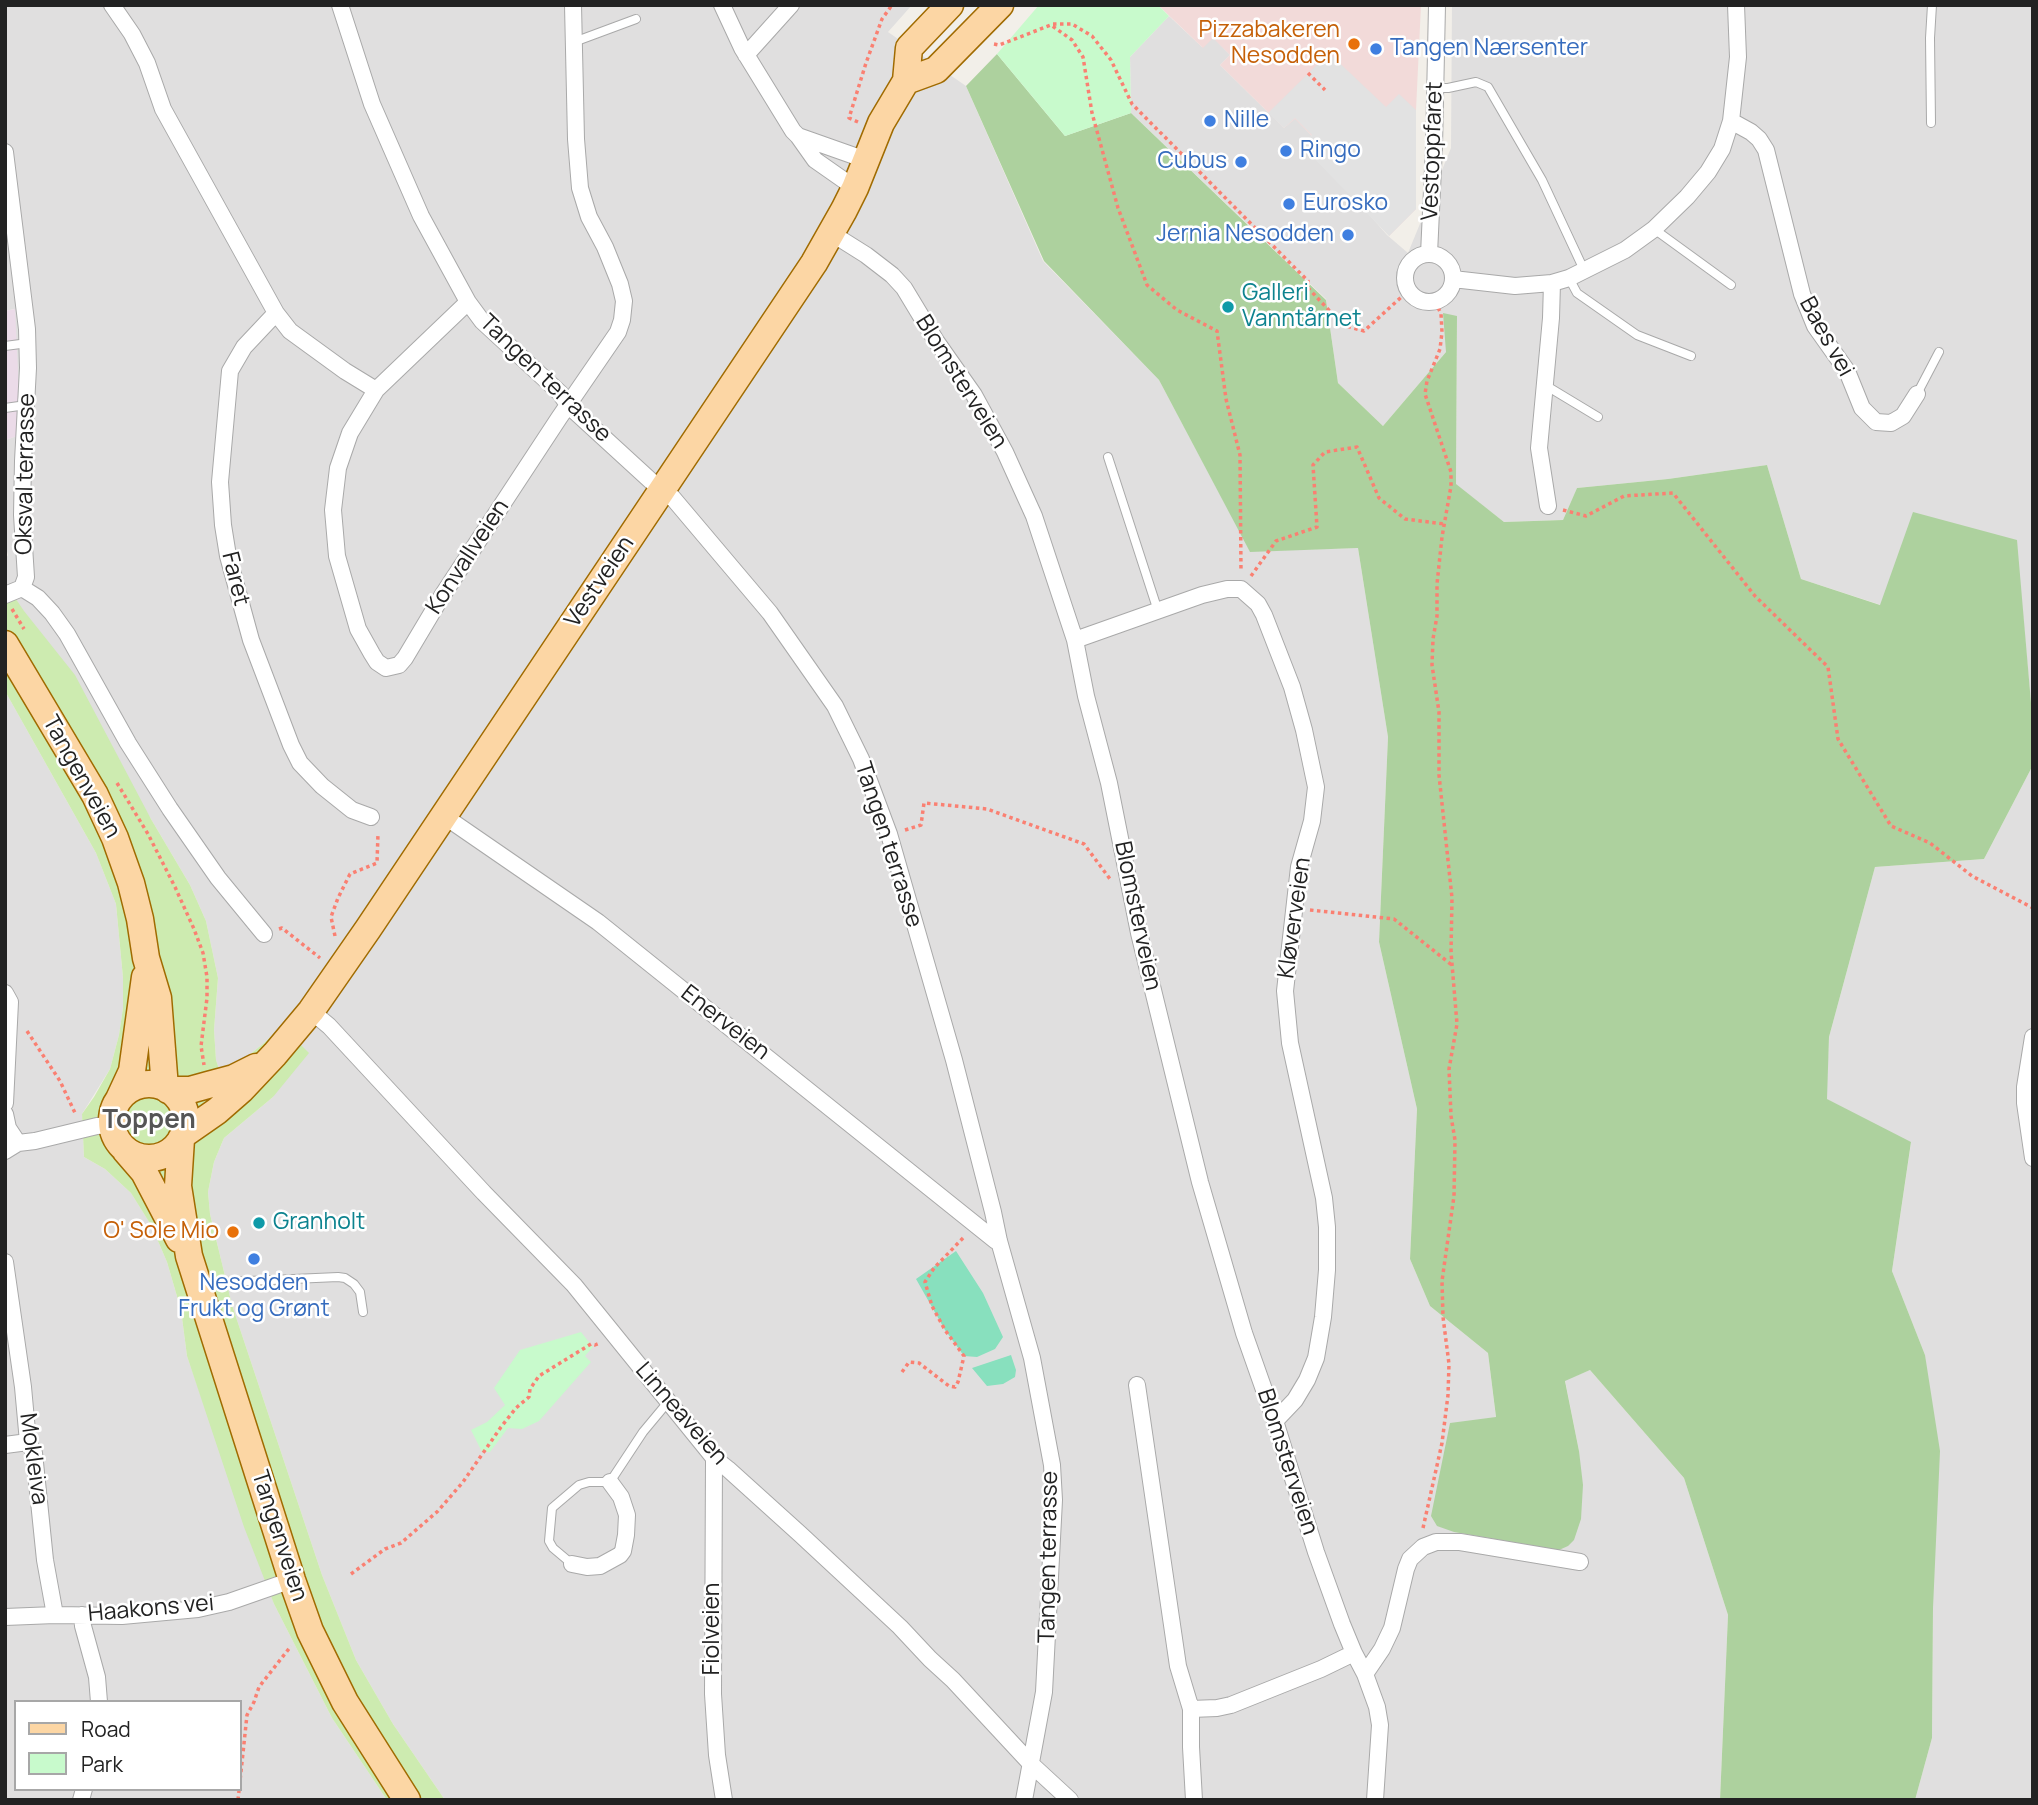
<!DOCTYPE html>
<html>
<head>
<meta charset="utf-8">
<style>
	body { margin:0 }
	#map { position:relative; width:2038px; height:1805px; overflow:hidden; background:#f2efe9; font-family:Manrope,sans-serif }
	canvas { display:block }
	.frame { position:absolute; inset:0; border:7px solid #222; pointer-events:none }
	.legend { position:absolute; left:14px; top:1700px; width:228px; height:91px; box-sizing:border-box; background:#fff; border:2px solid #a7a7a7; margin:0; padding:9px 12px; list-style:none; font-size:21px; color:#222 }
	.legend li { display:flex; align-items:center; gap:14px; height:35px }
	.legend b { width:35px; border:2px solid #a7a7a7 }
</style>
</head>
<body>
<div id="map">
<canvas width="2038" height="1805"></canvas>
<div class="frame"></div>
<ul class="legend">
<li><b style="height:9px;background:#fcd6a4"></b>Road</li>
<li><b style="height:19px;background:#c8facc"></b>Park</li>
</ul>
</div>
<script>
const g = document.querySelector('canvas').getContext('2d');
g.lineJoin = 'round';
function fillPath(path, color) {
  g.fillStyle = color;
  g.fill(path, 'evenodd');
}
function shape(rows) {
  const path = new Path2D();
  for (const r of rows) {
    if (r.length === 3) {
      path.moveTo(r[0] + r[2], r[1]);
      path.arc(r[0], r[1], r[2], 0, 2 * Math.PI);
      continue;
    }
    path.moveTo(r[0], r[1]);
    for (let i = 2; i < r.length; i += 2) path.lineTo(r[i], r[i + 1]);
  }
  return path;
}
function stroke(path, color, width, dash) {
  g.strokeStyle = color;
  g.lineWidth = width;
  g.lineCap = dash ? 'butt' : 'round';
  g.setLineDash(dash || []);
  g.stroke(path);
}
function label(font, color, halo, rows, align = 'center') {
  g.font = font + ' Manrope,sans-serif';
  g.lineWidth = 5;
  g.setLineDash([]);
  g.textBaseline = 'middle';
  g.strokeStyle = halo;
  g.fillStyle = color;
  for (const [text, x, y, turn = 0] of rows) {
    g.save();
    g.translate(x, y);
    g.rotate((+turn || 0) * Math.PI / 180);
    g.textAlign = isNaN(turn) ? turn : align;
    if (halo) g.strokeText(text, 0, 0);
    g.fillText(text, 0, 0);
    g.restore();
  }
}
const residential = shape([
	[5,5,912,5,888,32,966,86,1043,261,1159,380,1250,551,1358,548,1388,737,1379,942,1417,1109,1410,1259,1430,1306,1488,1353,1496,1418,1450,1424,1579,1451,1565,1380,1590,1370,1684,1478,1728,1615,1720,1800,445,1800,393,1724,356,1660,322,1575,232,1305,210,1214,208,1192,214,1162,224,1138,273,1097,282,1026,264,1043,243,1060,220,1073,216,1060,214,1030,218,978,206,921,190,885,151,819,5,583,5,560,8,555,5,544,5,440,20,435,14,309,5,311],
	[1452,5,2033,5,2033,726,2016,540,1881,605,1801,579,1767,465,1668,479,1577,488,1563,520,1504,522,1456,485,1457,316,1446,352,1383,426,1338,383,1326,299,1131,113,1130,57,1169,16,1202,47,1213,37,1230,55,1220,65,1284,128,1295,118,1312,136,1303,146,1360,204,1387,235,1408,253,1451,148],
	[5,691,96,853,116,904,123,978,123,1008,119,1035,110,1069,82,1114,84,1157,105,1169,131,1193,151,1225,167,1262,181,1310,187,1356,274,1604,332,1718,387,1800,5,1800],
	[16,1702,240,1702,240,1789,16,1789],
	[2033,765,2033,1800,1915,1800,1932,1738,1933,1608,1925,1355,1892,1271,1911,1143,1826,1099,1829,1037,1875,867,1984,859]
]);
const commercial = shape([
	[1158,5,1421,5,1416,110,1416,209,1389,236,1389,232,1302,146,1312,136,1295,119,1284,128,1220,65,1230,55,1213,38,1203,48]
]);
const industrial = shape([
	[15,309,21,435,5,440,5,311]
]);
const grass = shape([
	[5,583,24,611,75,675,151,819,190,885,206,921,218,978,214,1030,216,1060,220,1072,243,1060,264,1043,282,1026,309,1053,273,1097,224,1138,214,1162,208,1192,210,1214,232,1305,322,1575,356,1660,393,1724,445,1800,387,1800,332,1718,274,1604,244,1527,187,1356,181,1310,167,1262,151,1225,131,1193,105,1169,84,1157,82,1114,94,1097,110,1069,119,1035,123,1008,123,978,116,904,96,853,5,691]
]);
const forest = shape([
	[997,54,1065,136,1131,113,1326,300,1338,383,1383,426,1446,352,1443,313,1457,316,1456,484,1504,522,1563,520,1577,488,1668,479,1767,465,1801,579,1880,605,1913,512,2017,540,2033,726,2033,765,1984,859,1875,867,1829,1037,1827,1099,1911,1142,1892,1271,1925,1355,1940,1451,1933,1608,1932,1738,1915,1800,1720,1800,1728,1615,1684,1478,1590,1370,1565,1381,1579,1451,1583,1485,1581,1519,1574,1540,1568,1546,1559,1550,1454,1532,1437,1526,1431,1516,1450,1423,1496,1417,1488,1353,1430,1306,1410,1259,1417,1109,1379,942,1388,737,1358,548,1250,552,1159,380,1044,261,966,86]
]);
const park = shape([
	[1039,5,1158,5,1169,16,1130,57,1131,113,1065,136,997,54],
	[581,1332,593,1347,585,1356,591,1362,539,1421,522,1429,508,1428,490,1452,482,1452,471,1430,487,1422,505,1405,494,1388,520,1350]
]);
const pitch = shape([
	[956,1251,983,1293,1003,1337,995,1349,977,1357,964,1356,945,1330,916,1279],
	[1011,1355,1016,1370,1015,1377,1003,1384,987,1386,972,1368]
]);
const parking = shape([
	[1329,53,1386,107,1399,94,1416,110,1416,209,1389,236,1302,146,1312,135,1295,118,1284,128,1268,113]
]);
const path = shape([
	[1053,24,1072,24,1092,36,1111,60,1132,104,1308,281,1308,288,1343,325,1364,331,1408,291],
	[994,44,999,45,1051,25,1072,40,1083,57,1092,113,1118,208,1147,285,1177,310,1217,331,1226,399,1240,455,1241,571],
	[1308,73,1325,90],
	[858,122,849,118,866,63,882,19,892,5],
	[1563,510,1586,516,1624,496,1673,493,1755,596,1828,667,1838,739,1891,826,1930,843,1972,876,2033,908],
	[1251,576,1276,541,1317,527,1313,465,1325,452,1357,447,1379,498,1405,519,1444,524],
	[12,609,24,629],
	[117,783,148,834,175,887,194,929,203,953,207,977,207,998,201,1046,204,1065],
	[905,830,921,825,924,803,987,809,1084,844,1110,879],
	[1310,910,1394,919,1453,966],
	[279,929,282,928,320,958],
	[335,936,331,917,338,898,350,874,377,863,378,834],
	[27,1031,60,1081,76,1115],
	[902,1372,909,1362,919,1363,949,1386,955,1387,958,1382,964,1356,945,1330,932,1306,925,1282,934,1268,965,1236],
	[1423,1528,1442,1443,1448,1395,1449,1364,1443,1317,1442,1281,1454,1196,1455,1140,1451,1116,1449,1069,1457,1024,1451,952,1452,898,1439,775,1439,712,1432,665,1433,639,1437,616,1437,584,1442,537,1451,486,1451,472,1425,394,1427,381,1440,349,1442,332,1441,314,1435,301],
	[351,1574,385,1549,401,1543,438,1511,463,1482,501,1427,516,1408,529,1397,530,1389,539,1376,591,1344,595,1345,600,1343],
	[238,1800,247,1715,254,1702,259,1687,291,1646]
]);
const service = shape([
	[574,42,636,19],
	[1435,88,1448,88,1476,82,1488,87,1542,180,1584,270],
	[1931,123,1930,38,1932,5],
	[1654,229,1731,285],
	[1569,278,1577,293,1637,335,1691,356],
	[5,346,28,343],
	[1545,385,1598,417],
	[1917,394,1939,352],
	[5,408,26,405],
	[1108,457,1158,611],
	[204,1283,338,1277,345,1278,354,1284,360,1292,363,1312],
	[572,1564,553,1548,549,1541,552,1508,579,1485,589,1482,610,1482,643,1432,668,1402]
]);
const minor = shape([
	[112,5,132,34,147,63,163,109,276,313,290,331,345,371,376,390],
	[340,5,372,104,421,216,468,302,482,321,560,393,568,405,651,481,672,497,770,613,835,706,861,759,889,834,954,1060,993,1212,999,1241,1032,1358,1052,1465,1054,1500,1044,1692,1024,1800],
	[722,5,742,48,793,131,798,136,815,160,855,188],
	[746,55,791,5],
	[1731,121,1751,132,1759,139,1766,150,1802,294,1815,326,1847,371,1862,408,1876,422,1891,423,1903,416,1917,394],
	[798,136,866,160],
	[5,152,27,329,28,368,23,461,22,515,26,577,22,588,5,595],
	[831,233,866,255,892,275,904,288,936,341,974,395,1005,452,1034,516,1075,640,1086,696,1109,783,1139,933,1200,1182,1244,1333,1275,1421,1316,1552,1342,1624,1354,1653,1365,1674,1377,1707,1380,1725,1375,1800],
	[1429,254,1434,147,1437,5],
	[1429,278,24],
	[1453,279,1515,286,1552,283,1569,278,1625,250,1654,229,1687,197,1708,172,1722,149,1731,121,1738,57,1736,5],
	[468,302,376,390,350,433,338,468,333,510,337,556,358,629,372,654,377,662,386,668,399,665,405,658,442,596,559,418,618,332,622,320,624,301,620,284,605,247,589,217,580,188,576,139,573,5],
	[276,313,244,347,230,371,220,482,223,525,228,556,251,640,291,745,300,763,322,786,352,810,371,817],
	[1548,506,1539,448,1551,318,1552,283],
	[22,588,38,598,52,613,67,634,128,743,170,809,218,878,264,934],
	[1075,640,1202,595,1227,589,1241,589,1258,604,1264,615,1292,687,1304,730,1316,787,1312,821,1299,867,1285,991,1290,1043,1324,1198,1327,1227,1327,1270,1323,1317,1316,1358,1307,1380,1295,1400,1275,1421],
	[444,816,598,922,996,1241,999,1241],
	[5,993,10,1002,5,1103],
	[311,1011,329,1026,484,1193,574,1285,714,1458,728,1469,800,1534,900,1627,930,1659,953,1680,1032,1765,1070,1800],
	[2033,1037,2025,1087,2025,1103,2033,1158],
	[5,1114,8,1128,18,1143],
	[5,1151,18,1143,35,1141,97,1126,112,1125],
	[5,1262,23,1387,28,1442,34,1453,45,1560,55,1615],
	[1137,1385,1178,1666,1191,1709,1191,1747,1194,1800],
	[5,1445,28,1442],
	[714,1458,713,1694,717,1755,724,1800],
	[572,1564,587,1567,600,1566,620,1555,623,1551,626,1535,627,1515,621,1497,610,1482],
	[82,1615,83,1626,97,1677,99,1702],
	[5,1617,55,1615,122,1616,198,1609,229,1602,292,1580],
	[1365,1674,1382,1649,1392,1628,1406,1569,1410,1559,1423,1547,1436,1542,1460,1542,1580,1562],
	[1191,1709,1217,1708,1231,1705,1321,1669,1354,1653],
	[81,1800,84,1789]
]);
const primary = shape([
	[906,81,936,70,1000,5],
	[5,644,95,795,115,838,131,883,140,919,146,958,158,998,165,1088],
	[149,1121,37],
	[168,1090,190,1090,208,1085,234,1078,256,1067],
	[119,1099,132,1071,145,977],
	[184,1134,217,1111,241,1090,275,1054,311,1011,368,929,814,263,844,210,855,188,881,123,906,81,909,48,950,5],
	[181,1139,178,1186,189,1256,292,1580,310,1631,345,1702,407,1800],
	[125,1150,144,1172,179,1239]
]);
const markers = [
	[1354,44,7,"#e8710a"],
	[1376,49,7,"#3f7fe0"],
	[1210,121,7,"#3f7fe0"],
	[1286,151,7,"#3f7fe0"],
	[1241,162,7,"#3f7fe0"],
	[1289,204,7,"#3f7fe0"],
	[1348,235,7,"#3f7fe0"],
	[1228,307,7,"#0f9aa8"],
	[259,1223,7,"#0f9aa8"],
	[233,1232,7,"#e8710a"],
	[254,1259,7,"#3f7fe0"]
];
const foodNames = [
	["Pizzabakeren",1340,31],
	["Nesodden",1340,57],
	["O' Sole Mio",219,1232]
];
const shopNames = [
	["Tangen Nærsenter",1390,49],
	["Nille",1224,121],
	["Ringo",1300,151],
	["Cubus",1227,162,"right"],
	["Eurosko",1303,204],
	["Jernia Nesodden",1334,235,"right"],
	["Nesodden",254,1284,"center"],
	["Frukt og Grønt",254,1310,"center"]
];
const streetNames = [
	["Vestoppfaret",1433,151,-88],
	["Baes vei",1826,337,61],
	["Tangen terrasse",545,379,44],
	["Blomsterveien",961,382,58],
	["Oksval terrasse",26,474,-89],
	["Konvallveien",468,557,-57],
	["Faret",235,579,76],
	["Vestveien",600,582,-56],
	["Tangenveien",81,777,61],
	["Tangen terrasse",888,845,72],
	["Blomsterveien",1137,916,78],
	["Kløverveien",1295,918,-82],
	["Enerveien",725,1023,38],
	["Linneaveien",681,1414,49],
	["Mokleiva",33,1459,82],
	["Blomsterveien",1287,1462,72],
	["Tangenveien",279,1536,72],
	["Tangen terrasse",1049,1557,-89],
	["Haakons vei",151,1609,-5],
	["Fiolveien",713,1629,-90]
];
const cultureNames = [
	["Galleri",1242,294],
	["Vanntårnet",1242,320],
	["Granholt",273,1223]
];
const quarterNames = [
	["Toppen",149,1121]
];
fillPath(residential, '#e0dfdf');
fillPath(commercial, '#f2dad9');
fillPath(industrial, '#ebdbe8');
fillPath(grass, '#cdebb0');
fillPath(forest, '#add19e');
fillPath(park, '#c8facc');
fillPath(pitch, '#88e0be');
fillPath(parking, '#e2e2e2');
stroke(service, '#a9a9a9', 10);
stroke(minor, '#a9a9a9', 18);
stroke(primary, '#a06b00', 29);
stroke(path, '#fa8072', 3.5, [3.5, 3.5]);
stroke(service, '#fff', 8);
stroke(minor, '#fff', 16);
stroke(primary, '#fcd6a4', 26);
for (const [x, y, r, color] of markers) {
  const dot = new Path2D();
  dot.arc(x, y, r, 0, 2 * Math.PI);
  g.fillStyle = color;
  g.fill(dot);
  stroke(dot, '#fff', 2.5);
}
label('23px', '#c56008', '#fff', foodNames, 'right');
label('23px', '#366cbe', '#fff', shopNames, 'left');
label('23px', '#222', '#fff', streetNames);
label('23px', '#0d838f', '#fff', cultureNames, 'left');
label('bold 26px', '#555', '#fff', quarterNames);
</script>
</body>
</html>
